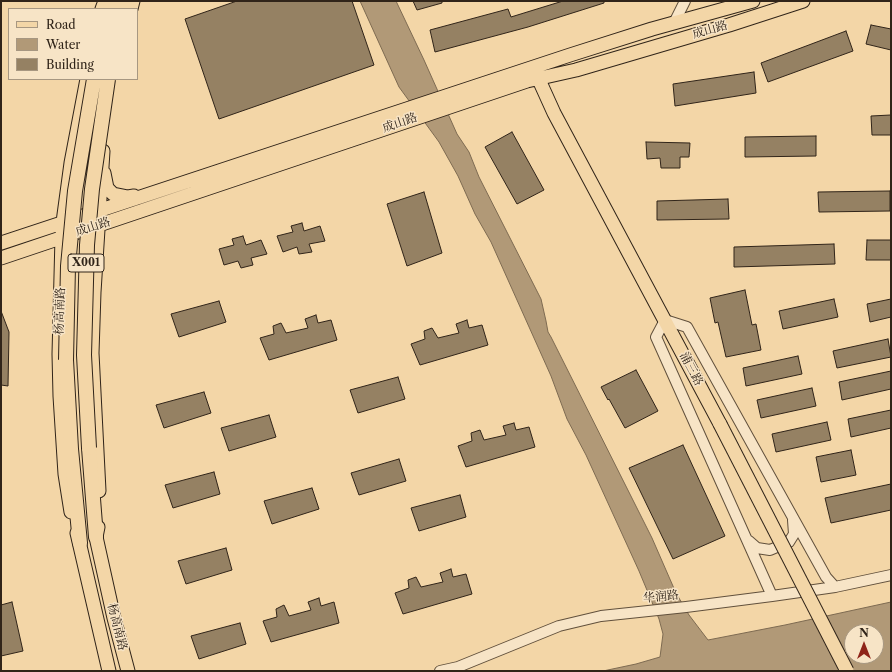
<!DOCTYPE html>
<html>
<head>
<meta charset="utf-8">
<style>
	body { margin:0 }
	#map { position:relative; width:892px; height:672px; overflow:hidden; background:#f3d6a7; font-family:"Libre Caslon Text",serif }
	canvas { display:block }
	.frame { position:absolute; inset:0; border:2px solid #302419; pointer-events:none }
	.legend { position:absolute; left:8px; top:8px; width:130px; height:72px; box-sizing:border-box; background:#f7e4c6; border:1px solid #a79781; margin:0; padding:5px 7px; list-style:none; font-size:12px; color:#302419 }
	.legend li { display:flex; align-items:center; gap:8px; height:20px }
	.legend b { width:20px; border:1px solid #a79781 }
	.north { position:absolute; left:844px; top:624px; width:40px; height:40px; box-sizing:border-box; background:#f7e4c6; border:1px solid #a79781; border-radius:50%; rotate:0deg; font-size:11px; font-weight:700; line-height:16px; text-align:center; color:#302419 }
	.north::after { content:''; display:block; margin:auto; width:14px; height:18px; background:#8f2418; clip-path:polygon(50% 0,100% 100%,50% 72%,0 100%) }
</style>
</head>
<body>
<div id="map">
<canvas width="892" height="672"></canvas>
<div class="frame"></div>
<ul class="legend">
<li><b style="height:5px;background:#f3d6a7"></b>Road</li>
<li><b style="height:11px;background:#b19977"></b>Water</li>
<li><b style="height:11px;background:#958163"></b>Building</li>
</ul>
<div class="north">N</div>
</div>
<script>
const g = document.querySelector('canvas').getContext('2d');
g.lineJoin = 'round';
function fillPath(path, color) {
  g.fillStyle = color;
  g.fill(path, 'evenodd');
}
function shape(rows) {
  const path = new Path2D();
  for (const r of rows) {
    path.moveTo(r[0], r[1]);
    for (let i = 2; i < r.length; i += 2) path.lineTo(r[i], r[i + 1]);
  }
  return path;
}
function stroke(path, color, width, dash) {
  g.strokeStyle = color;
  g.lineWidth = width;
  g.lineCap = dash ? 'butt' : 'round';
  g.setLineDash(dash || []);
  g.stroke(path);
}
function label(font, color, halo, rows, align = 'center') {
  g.font = font + ' "Libre Caslon Text","Noto Serif SC",serif';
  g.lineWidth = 3;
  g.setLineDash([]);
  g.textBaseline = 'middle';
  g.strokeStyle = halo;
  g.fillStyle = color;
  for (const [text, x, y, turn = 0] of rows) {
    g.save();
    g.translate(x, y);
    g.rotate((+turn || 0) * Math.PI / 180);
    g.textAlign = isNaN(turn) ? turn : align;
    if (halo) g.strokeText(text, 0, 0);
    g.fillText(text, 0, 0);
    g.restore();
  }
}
const water = shape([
	[360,1,396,1,424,60,457,134,469,152,479,177,541,299,546,321,548,332,551,337,652,538,676,593,689,615,708,640,785,625,891,602,891,671,603,671,636,664,660,657,663,634,659,619,639,571,586,455,567,419,551,376,491,242,475,214,458,176,439,142,399,87,360,1],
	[852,632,876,632,876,656,852,656,852,632]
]);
const building = shape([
	[237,1,352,1,374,65,219,119,185,19,237,1],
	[413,1,442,1,442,3,417,10,413,1],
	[563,1,604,1,604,3,528,27,435,52,430,30,508,9,511,17,563,1],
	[871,25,891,29,891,50,866,44,871,25],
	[846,31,853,51,768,82,761,63,846,31],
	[754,72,756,93,675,106,673,84,754,72],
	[891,115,891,135,872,135,871,116,891,115],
	[512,132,544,190,517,204,485,147,512,132],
	[816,136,816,156,745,157,745,137,816,136],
	[646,142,690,143,689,157,680,157,680,168,661,168,660,158,647,159,646,142],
	[890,191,890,211,819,212,818,192,890,191],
	[424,192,442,253,407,266,387,204,424,192],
	[728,199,729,219,657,220,657,201,728,199],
	[302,223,304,231,320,226,325,241,309,244,312,252,299,254,297,247,283,252,277,236,293,232,291,226,302,223],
	[243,236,246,245,261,240,267,254,251,258,253,265,241,268,238,261,224,265,219,249,234,245,232,239,243,236],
	[867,240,891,240,891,260,866,260,867,240],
	[834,244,835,264,734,267,734,247,834,244],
	[745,290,752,325,756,324,761,350,726,357,718,322,715,323,710,298,745,290],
	[834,299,838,317,783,329,779,311,834,299],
	[891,299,891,317,870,322,867,304,891,299],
	[219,301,226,322,179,337,171,314,219,301],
	[1,311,9,332,8,386,1,385,1,311],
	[316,315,318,323,331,320,337,340,269,360,260,338,274,334,273,326,281,323,286,333,308,328,305,319,316,315],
	[467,320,469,328,482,325,488,345,420,365,411,344,425,339,424,331,432,328,438,338,459,333,456,324,467,320],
	[888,339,891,357,837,368,833,351,888,339],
	[798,356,802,374,746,386,743,368,798,356],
	[636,370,658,411,625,428,609,399,608,400,601,387,636,370],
	[891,371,891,389,842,400,839,382,891,371],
	[398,377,405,399,358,413,350,390,398,377],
	[812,388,816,406,761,418,757,400,812,388],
	[204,392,211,413,164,428,156,405,204,392],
	[891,410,891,428,851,437,848,419,891,410],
	[269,415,276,437,229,451,221,428,269,415],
	[827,422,831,440,776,452,772,434,827,422],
	[514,423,516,430,529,427,535,447,466,467,458,446,472,441,471,433,480,430,484,440,506,435,503,426,514,423],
	[683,445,725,536,673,559,629,468,683,445],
	[851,450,856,475,821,482,816,457,851,450],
	[399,459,406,481,359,495,351,473,399,459],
	[214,472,220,494,173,508,165,485,214,472],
	[891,484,891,510,831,523,825,498,891,484],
	[312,488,319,509,272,524,264,501,312,488],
	[460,495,466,517,419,531,411,508,460,495],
	[226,548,232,570,186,584,178,561,226,548],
	[451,569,453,577,466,574,472,594,403,614,395,593,409,588,408,580,416,577,421,587,443,582,440,573,451,569],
	[319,598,321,606,334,602,339,623,271,642,263,621,277,617,276,609,284,605,289,616,311,610,308,602,319,598],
	[12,602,23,651,1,656,1,605,12,602],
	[240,623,246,644,199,659,191,636,240,623]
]);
const minor = shape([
	[674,23,685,1],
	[749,541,757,548,770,550,789,542,794,534,793,520],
	[772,596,656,337,665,320,687,327,826,577,835,587],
	[440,671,458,667,559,626,601,616,686,607,772,596,835,587,891,575]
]);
const major = shape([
	[102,9,105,1],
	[131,9,133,1],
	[535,71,554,113,720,424],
	[104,173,107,188,113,194,128,197,134,196],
	[1,243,570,55,652,29,753,1],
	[1,258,527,81,576,70,729,25,803,1],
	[99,491,92,353,94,292,103,151],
	[71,512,65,474,60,396,59,354,62,237,63,222,71,163,87,79],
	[98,527,96,537,114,618,128,671],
	[77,533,109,671]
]);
const highway = shape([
	[110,9,112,1],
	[122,9,125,1],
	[66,360,71,449,80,543],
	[89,448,96,537]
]);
const majorBridge = shape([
	[720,424,847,671]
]);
const highwayBridge = shape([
	[66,360,68,266,75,191,94,79],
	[89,448,84,355,87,245,92,189,108,79]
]);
const shields = [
	[86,263,36]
];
const shieldNames = [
	["X001",86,263]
];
const streetNames = [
	["成山路",710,30,-16],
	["成山路",400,123,-19],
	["成山路",93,227,-18],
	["杨高南路",60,311,-88],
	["浦三路",691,369,62],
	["华润路",661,597,-6],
	["杨高南路",117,627,76]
];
fillPath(water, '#b19977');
stroke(water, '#7d6a51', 1);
fillPath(building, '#958163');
stroke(building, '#302419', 1);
stroke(minor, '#61503c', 12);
stroke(major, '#302419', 15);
stroke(highway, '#302419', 16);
stroke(minor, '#f7e4c6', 10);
stroke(major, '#f3d6a7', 13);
stroke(highway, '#f3d6a7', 14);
stroke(majorBridge, '#302419', 15, []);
stroke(highwayBridge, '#302419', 16, []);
stroke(majorBridge, '#f3d6a7', 13);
stroke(highwayBridge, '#f3d6a7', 14);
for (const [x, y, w] of shields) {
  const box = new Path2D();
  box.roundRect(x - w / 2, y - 9, w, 18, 3);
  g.fillStyle = '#f7e4c6';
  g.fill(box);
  stroke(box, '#302419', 1);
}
label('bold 11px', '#302419', null, shieldNames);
label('12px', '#302419', '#f7e4c6', streetNames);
</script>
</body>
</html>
